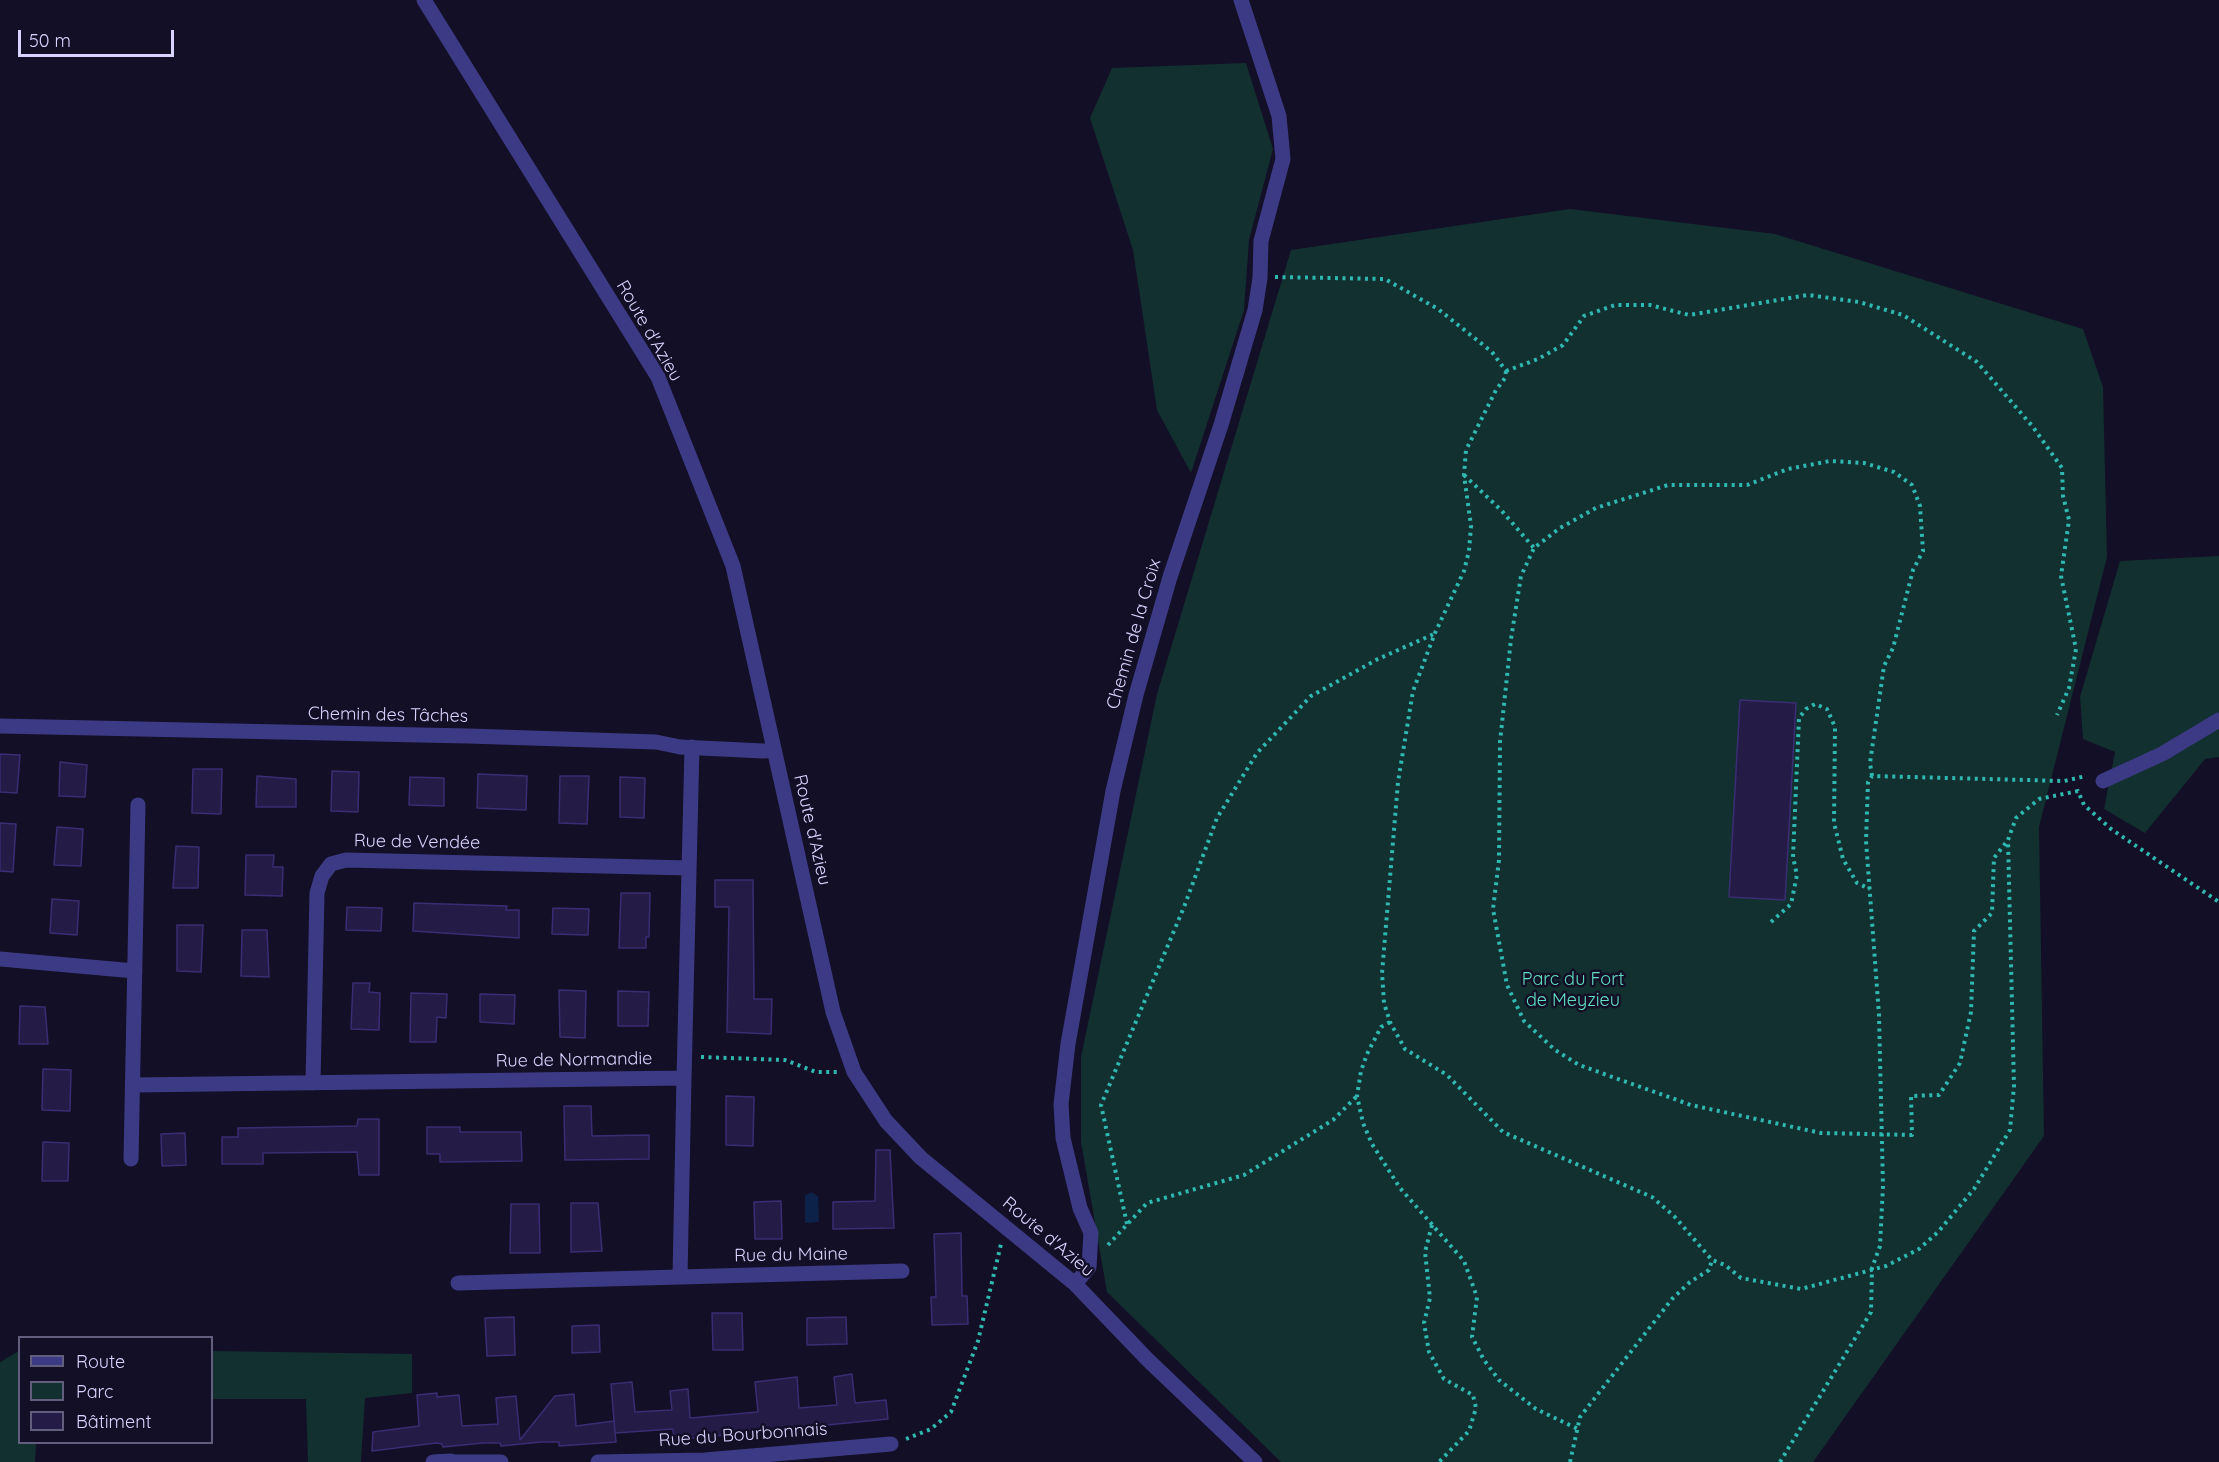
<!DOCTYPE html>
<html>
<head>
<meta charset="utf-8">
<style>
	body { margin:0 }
	#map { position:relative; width:2219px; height:1462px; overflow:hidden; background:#130f26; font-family:Quicksand,sans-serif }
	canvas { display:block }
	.legend { position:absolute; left:18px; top:1336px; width:195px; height:108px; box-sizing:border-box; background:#130f26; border:2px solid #625e7d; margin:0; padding:8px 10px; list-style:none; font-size:18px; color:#d9d4ff }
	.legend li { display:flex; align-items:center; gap:12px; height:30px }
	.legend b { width:30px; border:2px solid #625e7d }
	.scale { position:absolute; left:18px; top:30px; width:156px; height:27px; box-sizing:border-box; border:3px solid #d9d4ff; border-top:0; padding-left:8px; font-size:18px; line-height:21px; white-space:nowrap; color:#d9d4ff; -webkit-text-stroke:4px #130f26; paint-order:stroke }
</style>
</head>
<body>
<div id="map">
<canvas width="2219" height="1462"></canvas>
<ul class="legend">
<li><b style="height:8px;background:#3d3a85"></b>Route</li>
<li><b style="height:16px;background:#12302f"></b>Parc</li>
<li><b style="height:16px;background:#241b47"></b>Bâtiment</li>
</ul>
<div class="scale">50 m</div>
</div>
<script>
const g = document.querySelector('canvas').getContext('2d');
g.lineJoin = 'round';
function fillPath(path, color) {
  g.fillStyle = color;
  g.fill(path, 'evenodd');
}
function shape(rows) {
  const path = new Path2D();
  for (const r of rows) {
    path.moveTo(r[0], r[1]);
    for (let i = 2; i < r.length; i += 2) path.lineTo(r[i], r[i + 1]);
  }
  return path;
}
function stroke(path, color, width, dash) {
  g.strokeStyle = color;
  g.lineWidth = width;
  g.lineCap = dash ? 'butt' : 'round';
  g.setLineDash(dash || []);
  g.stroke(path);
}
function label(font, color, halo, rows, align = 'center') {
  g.font = font + ' Quicksand,sans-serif';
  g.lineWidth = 5;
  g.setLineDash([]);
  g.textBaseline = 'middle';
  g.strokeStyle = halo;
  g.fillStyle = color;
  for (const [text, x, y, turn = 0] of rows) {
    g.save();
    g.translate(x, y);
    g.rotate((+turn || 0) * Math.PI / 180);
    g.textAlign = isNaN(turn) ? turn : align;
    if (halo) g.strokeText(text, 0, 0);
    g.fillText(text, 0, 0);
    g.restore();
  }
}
const green = shape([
	[1246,63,1273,149,1249,240,1244,310,1191,473,1157,410,1133,250,1090,118,1112,68],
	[1570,209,1775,234,2083,329,2103,387,2107,557,2039,827,2044,1136,1813,1462,1281,1462,1107,1292,1081,1142,1081,1057,1157,694,1291,250],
	[2219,556,2219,757,2205,759,2145,833,2104,809,2115,752,2083,739,2080,697,2120,561],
	[19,1351,20,1442,36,1443,35,1462,0,1462,0,1362],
	[212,1351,412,1354,412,1393,365,1398,361,1462,308,1462,306,1399,212,1399]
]);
const water = shape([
	[811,1192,818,1196,819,1222,805,1223,805,1196]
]);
const building = shape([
	[1740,700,1796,703,1785,900,1729,897,1740,700],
	[0,754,20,755,17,793,0,792,0,754],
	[60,762,87,765,85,797,59,796,60,762],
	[193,769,222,769,221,814,192,813,193,769],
	[332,771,359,772,358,812,331,811,332,771],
	[478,774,527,776,526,810,477,808,478,774],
	[257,776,296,779,296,807,256,807,257,776],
	[560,776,589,776,587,824,559,823,560,776],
	[410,777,444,778,444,806,409,805,410,777],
	[620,777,645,778,644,818,620,817,620,777],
	[0,823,16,824,13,872,0,871,0,823],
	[57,827,83,829,81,866,54,865,57,827],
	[176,846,199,847,198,888,173,888,176,846],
	[246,855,274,855,273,867,283,867,282,896,245,895,246,855],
	[715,880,753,880,754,999,772,999,771,1034,727,1032,729,907,715,907,715,880],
	[621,893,650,893,649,937,646,937,646,948,619,948,621,893],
	[52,899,79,901,77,935,50,933,52,899],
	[414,903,507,906,506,910,519,910,519,938,413,931,414,903],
	[347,907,382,908,381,931,346,930,347,907],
	[553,908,589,909,588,935,552,934,553,908],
	[177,925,203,925,201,972,177,971,177,925],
	[242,930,267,930,269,977,241,976,242,930],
	[353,983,370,983,369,992,380,993,379,1030,351,1029,353,983],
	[559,990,586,991,585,1038,560,1037,559,990],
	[618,991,649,992,648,1026,618,1026,618,991],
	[411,993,447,994,446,1018,437,1017,436,1042,410,1042,411,993],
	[480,994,515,995,514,1024,480,1022,480,994],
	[20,1006,45,1007,48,1044,19,1044,20,1006],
	[43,1069,71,1070,70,1111,42,1110,43,1069],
	[726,1096,754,1097,753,1146,726,1145,726,1096],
	[564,1106,591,1106,592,1136,649,1135,649,1159,565,1160,564,1106],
	[358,1119,379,1119,379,1175,359,1175,357,1152,263,1153,263,1164,222,1164,222,1137,238,1137,238,1128,357,1126,358,1119],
	[427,1127,460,1127,460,1132,521,1132,522,1161,440,1162,440,1154,427,1154,427,1127],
	[185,1133,186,1165,162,1166,161,1134,185,1133],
	[43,1142,69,1143,68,1181,42,1181,43,1142],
	[876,1150,890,1150,894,1228,833,1229,833,1202,875,1201,876,1150],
	[781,1201,782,1239,755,1239,754,1202,781,1201],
	[571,1203,598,1203,602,1251,571,1252,571,1203],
	[511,1204,539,1204,540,1253,510,1253,511,1204],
	[961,1233,962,1296,967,1296,968,1324,932,1325,931,1297,936,1297,934,1234,961,1233],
	[712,1313,742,1313,743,1350,713,1350,712,1313],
	[514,1317,515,1355,487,1356,485,1318,514,1317],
	[846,1317,847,1344,807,1345,807,1318,846,1317],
	[599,1325,600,1352,572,1353,572,1326,599,1325],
	[852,1374,855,1403,886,1400,888,1419,674,1440,673,1429,615,1433,611,1384,632,1382,635,1412,672,1410,670,1391,688,1389,690,1418,758,1412,755,1382,797,1377,799,1408,837,1405,834,1377,852,1374],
	[437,1393,437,1397,459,1395,462,1426,498,1424,496,1398,516,1396,520,1440,555,1396,574,1394,576,1426,614,1421,616,1442,559,1446,559,1442,541,1442,501,1446,500,1443,483,1443,443,1447,442,1444,436,1443,372,1451,373,1432,419,1426,417,1395,437,1393]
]);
const path = shape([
	[1275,277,1385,279,1438,309,1492,352,1506,371],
	[1506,371,1505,378,1496,390,1466,450,1464,475,1471,526,1469,551,1464,571,1435,633,1413,691,1398,782,1382,973,1384,1003,1390,1022,1405,1049,1447,1075,1503,1132,1652,1197,1674,1216,1712,1260,1725,1265,1741,1278,1801,1289,1886,1266,1919,1249,1938,1232,1974,1189,2010,1130,2014,1086,2008,840,2016,818,2039,799,2078,791,2084,805,2111,829,2219,902],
	[1506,371,1538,359,1563,345,1584,316,1615,305,1650,305,1689,315,1808,295,1859,302,1903,315,1977,362,2033,427,2062,468,2063,496,2069,520,2061,576,2076,649,2069,688,2057,715],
	[1464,475,1501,510,1534,548],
	[1872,776,1870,763,1884,666,1893,648,1913,570,1923,551,1920,506,1912,485,1894,472,1864,463,1830,461,1788,469,1747,485,1668,485,1596,508,1560,528,1534,548,1521,576,1511,639,1500,742,1499,860,1493,909,1507,985,1524,1021,1555,1050,1579,1065,1691,1105,1821,1133,1912,1135,1911,1096,1939,1095,1960,1063,1971,1012,1974,931,1992,913,1994,858,2008,840],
	[1771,922,1791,904,1797,875,1793,857,1799,718,1806,709,1815,704,1827,709,1835,727,1834,823,1843,859,1857,883,1870,889],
	[1390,1022,1381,1027,1367,1054,1361,1071,1357,1096,1363,1123,1372,1144,1400,1188,1464,1261,1477,1297,1472,1337,1484,1360,1499,1380,1536,1409,1578,1429],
	[701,1057,785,1060,816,1072,838,1072],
	[1127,1224,1101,1105,1184,907,1217,818,1257,753,1311,696,1378,659,1434,634],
	[1432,1225,1425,1252,1430,1298,1424,1323,1429,1352,1444,1379,1473,1395,1476,1408,1469,1431,1439,1462],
	[1108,1245,1147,1203,1244,1175,1333,1120,1356,1097],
	[906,1439,931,1429,951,1412,978,1341,1001,1244],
	[1570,1462,1580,1417,1672,1299,1690,1282,1709,1270,1712,1260],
	[1780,1462,1871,1312,1872,1268,1880,1246,1883,1186,1879,1015,1866,841,1868,782,1872,776,2064,781,2086,776]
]);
const minor = shape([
	[424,0,658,377,733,566,833,1012,854,1072,886,1121,921,1158,1075,1284,1148,1360,1255,1462],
	[0,726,468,736,656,742,680,747,763,751,774,750],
	[2103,781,2162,754,2219,720],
	[0,959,135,971],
	[313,1083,317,893,322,876,331,864,346,860,689,868],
	[133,1085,684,1078,692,747],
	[131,1159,138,805],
	[680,1277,684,1078],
	[458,1283,902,1271],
	[1075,1284,1089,1267,1091,1233,1080,1208,1063,1138,1061,1104,1068,1044,1113,791,1136,695,1170,577,1221,425,1255,310,1260,278,1261,241,1283,159,1279,116,1241,0],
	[433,1462,451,1461],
	[451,1462,501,1462],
	[598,1462,705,1460,891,1444]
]);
const streetNames = [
	["Route d'Azieu",649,331,60],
	["Chemin de la Croix",1134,634,-74],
	["Chemin des Tâches",388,715,1],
	["Route d'Azieu",812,830,77],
	["Rue de Vendée",417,842,1],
	["Rue de Normandie",574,1060,-1],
	["Route d'Azieu",1048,1237,40],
	["Rue du Maine",791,1255,-1],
	["Rue du Bourbonnais",743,1435,-4]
];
const parkNames = [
	["Parc du Fort",1573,980],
	["de Meyzieu",1573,1001]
];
fillPath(green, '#12302f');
fillPath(water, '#0c2248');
fillPath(building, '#241b47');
stroke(building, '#3b2d73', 1.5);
stroke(path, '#2fb8b0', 4, [3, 4.5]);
stroke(minor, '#3d3a85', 15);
label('18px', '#d9d4ff', '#130f26', streetNames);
label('18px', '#5fe0c0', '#130f26', parkNames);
</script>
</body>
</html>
